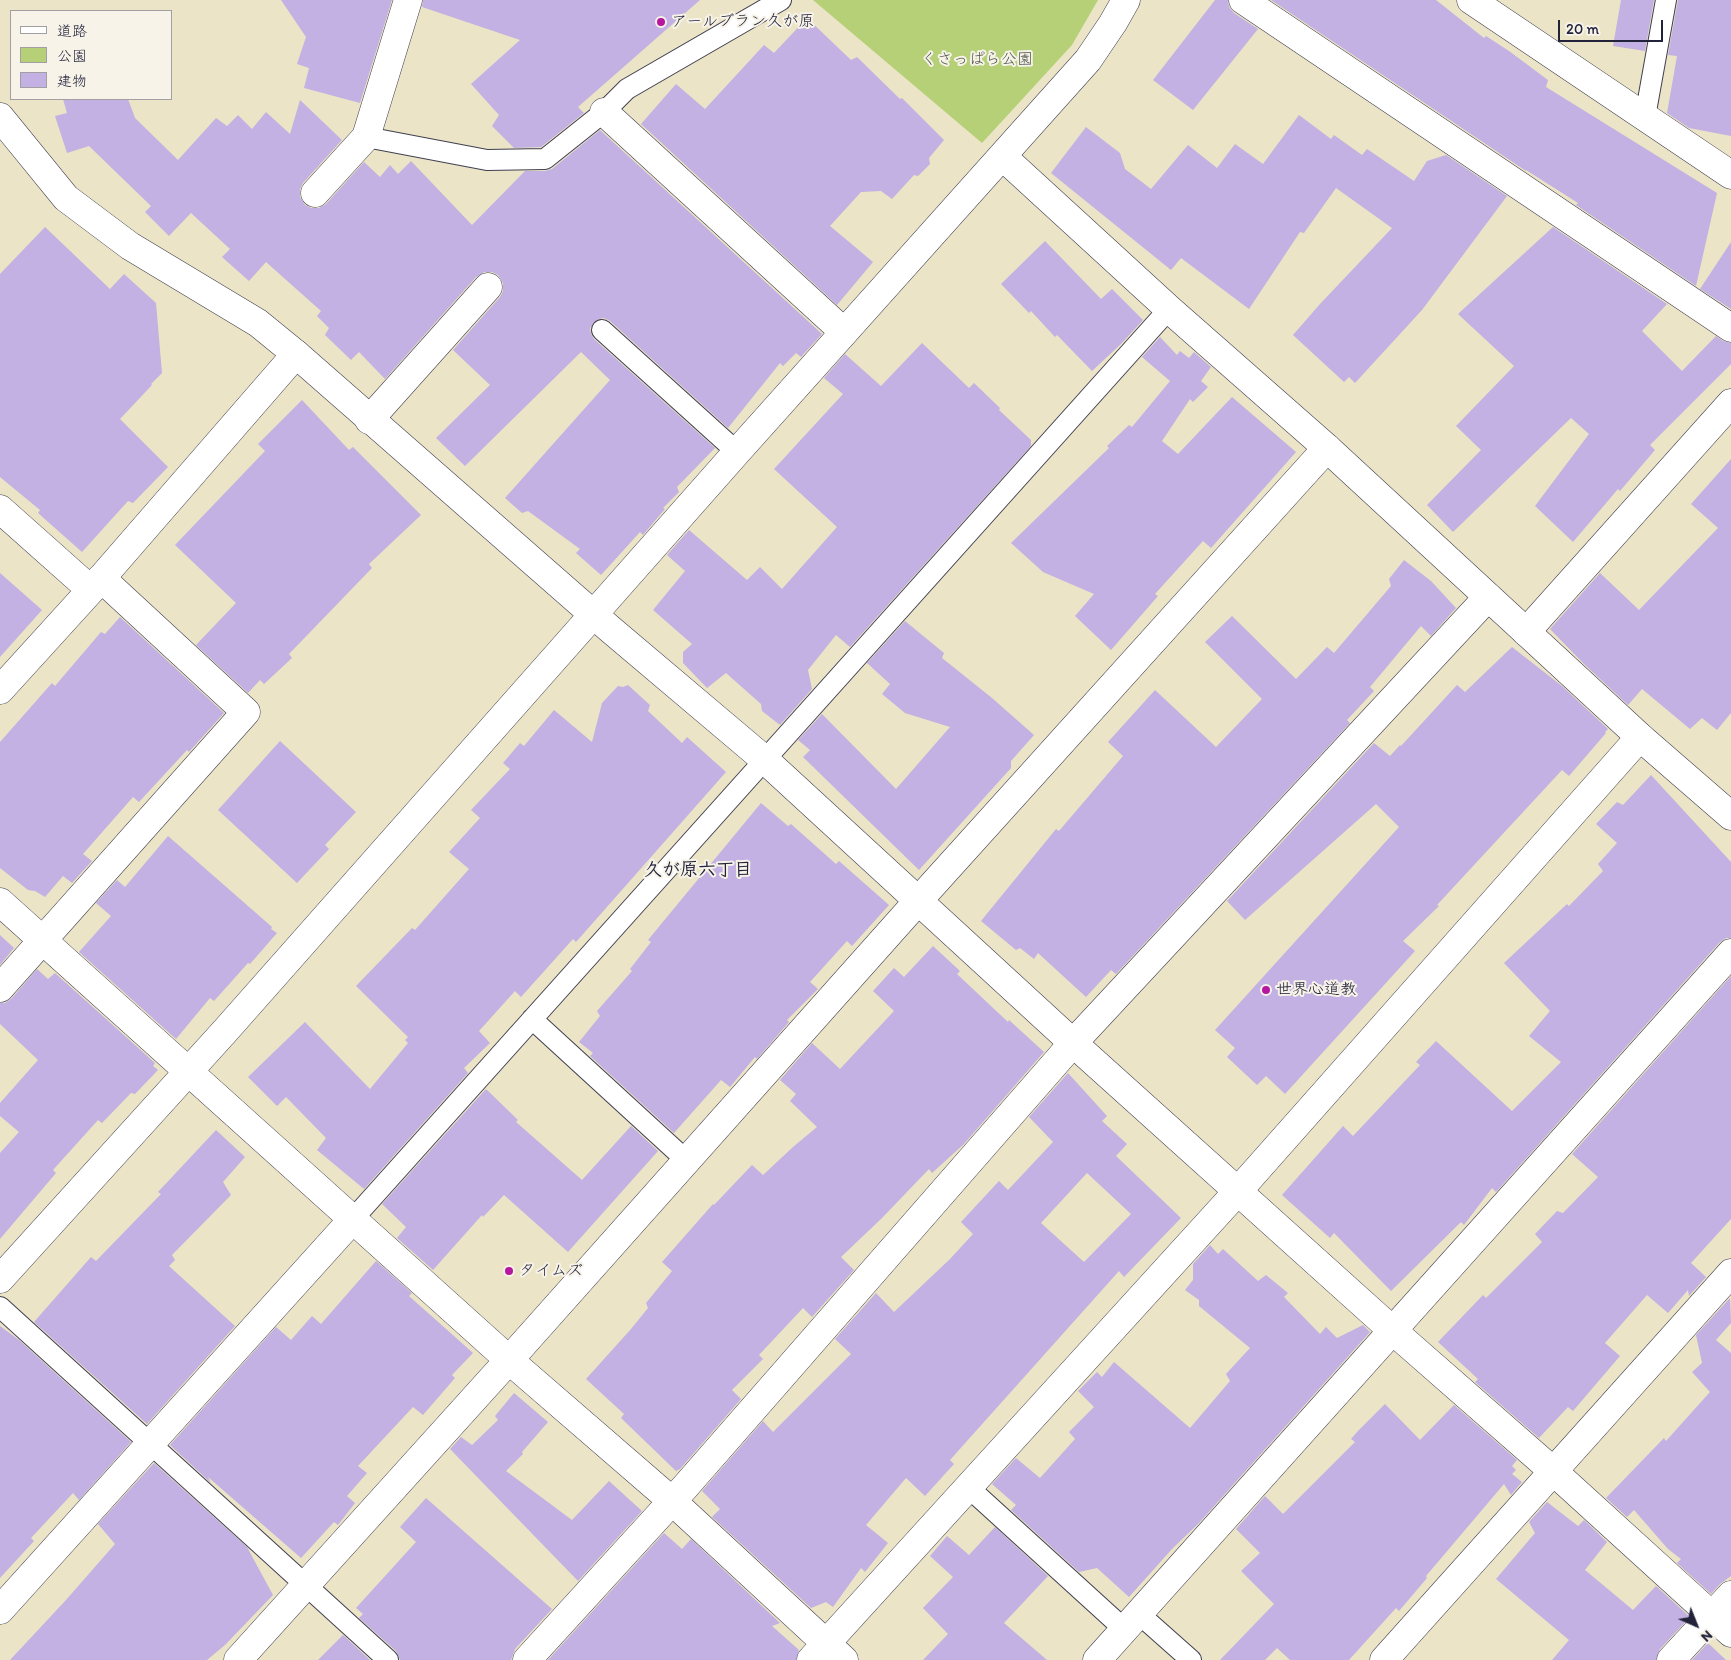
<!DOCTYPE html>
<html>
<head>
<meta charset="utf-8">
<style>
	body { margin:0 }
	#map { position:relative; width:1731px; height:1660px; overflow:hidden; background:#ebe4c6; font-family:Itim,"Klee One",sans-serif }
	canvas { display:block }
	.legend { position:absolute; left:10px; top:10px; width:162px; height:90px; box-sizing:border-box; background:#f7f3e8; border:1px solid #a29fa3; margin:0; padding:6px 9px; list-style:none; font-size:15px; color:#22223b }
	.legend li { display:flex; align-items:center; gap:10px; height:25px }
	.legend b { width:25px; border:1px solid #a29fa3 }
	.north { position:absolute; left:1671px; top:1600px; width:50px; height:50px; -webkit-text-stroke:4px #f7f3e8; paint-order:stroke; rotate:136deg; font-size:14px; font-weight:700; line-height:20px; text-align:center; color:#22223b }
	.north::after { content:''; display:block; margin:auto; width:18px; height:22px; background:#22223b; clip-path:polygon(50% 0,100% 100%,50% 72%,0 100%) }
	.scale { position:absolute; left:1558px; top:20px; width:105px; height:22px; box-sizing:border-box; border:2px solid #22223b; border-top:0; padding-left:6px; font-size:15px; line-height:18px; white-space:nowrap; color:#22223b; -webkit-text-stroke:4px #f7f3e8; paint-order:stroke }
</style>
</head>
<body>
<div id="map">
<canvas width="1731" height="1660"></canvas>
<ul class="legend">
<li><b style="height:6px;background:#fff"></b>道路</li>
<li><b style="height:14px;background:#b5d076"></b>公園</li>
<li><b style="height:14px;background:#c2b1e2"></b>建物</li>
</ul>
<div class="north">N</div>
<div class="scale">20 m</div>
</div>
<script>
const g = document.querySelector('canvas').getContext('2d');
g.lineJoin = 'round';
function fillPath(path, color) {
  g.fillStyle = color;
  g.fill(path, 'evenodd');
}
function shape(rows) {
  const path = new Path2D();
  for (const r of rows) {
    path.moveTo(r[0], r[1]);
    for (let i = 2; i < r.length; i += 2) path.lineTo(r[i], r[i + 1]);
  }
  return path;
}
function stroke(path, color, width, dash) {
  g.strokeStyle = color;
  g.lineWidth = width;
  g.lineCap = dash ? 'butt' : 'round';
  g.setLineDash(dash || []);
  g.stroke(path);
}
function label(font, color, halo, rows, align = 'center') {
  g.font = font + ' Itim,"Klee One",sans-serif';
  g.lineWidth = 4;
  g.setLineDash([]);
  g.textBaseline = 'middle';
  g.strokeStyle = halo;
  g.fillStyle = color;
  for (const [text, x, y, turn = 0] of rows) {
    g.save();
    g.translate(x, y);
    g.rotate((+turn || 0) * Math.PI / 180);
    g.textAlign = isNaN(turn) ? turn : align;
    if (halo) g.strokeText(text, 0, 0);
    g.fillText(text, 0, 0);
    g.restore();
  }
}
const green = shape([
	[813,0,1098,0,1072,45,982,143]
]);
const building = shape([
	[281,0,392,0,360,103,304,88,309,68,297,64,306,37],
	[423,0,700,0,578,107,584,113,541,147,514,148,492,126,499,115,471,84,520,40,422,7],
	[1215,0,1228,0,1229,7,1234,13,1258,29,1193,110,1153,80],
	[1271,0,1436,0,1484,38,1486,36,1509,51,1548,80,1546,87,1717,193,1696,286,1576,205,1578,203,1526,170,1526,171],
	[1621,0,1654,0,1645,51,1613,46],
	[1678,0,1731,0,1731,136,1689,128,1667,113,1677,56,1668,55],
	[807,18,851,60,857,57,900,99,902,98,944,140,929,158,930,164,918,176,914,175,892,199,881,191,861,192,830,226,873,262,837,305,641,124,676,84,705,109,764,45,774,53],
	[63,99,128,99,135,118,178,160,216,118,227,126,238,115,252,129,266,112,290,134,300,100,342,140,303,183,300,189,300,197,305,205,311,208,319,208,326,204,364,162,380,177,390,165,398,174,411,161,472,225,525,171,545,171,552,169,600,130,822,334,801,357,796,353,783,366,780,363,728,428,610,321,604,318,599,319,594,322,590,328,591,334,594,339,715,448,677,487,679,492,663,508,665,509,643,535,640,532,601,575,576,553,580,549,528,511,522,513,505,498,610,380,581,352,465,466,436,438,490,385,453,350,500,297,503,291,503,283,498,275,492,272,484,272,476,277,385,379,359,352,351,360,325,335,329,328,317,316,321,311,266,262,249,281,222,257,230,249,191,213,169,236,145,212,151,206,89,146,67,153,55,116,67,113],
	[1299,115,1331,139,1334,135,1362,155,1367,149,1414,181,1427,161,1446,155,1507,196,1422,310,1355,383,1349,377,1344,382,1293,335,1320,304,1392,228,1336,188,1304,233,1300,232,1249,309,1181,258,1171,270,1051,173,1086,127,1120,153,1125,169,1151,189,1188,145,1217,168,1235,144,1263,164],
	[45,227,110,289,124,274,156,303,162,373,151,384,152,385,120,419,168,467,133,503,128,501,82,552,38,513,40,510,0,477,0,274],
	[1553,227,1667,304,1642,331,1682,371,1716,336,1723,341,1731,343,1731,364,1650,445,1655,450,1620,491,1618,489,1573,542,1535,506,1589,434,1571,418,1453,532,1427,505,1481,450,1456,426,1514,366,1458,314],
	[1045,241,1101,299,1112,289,1143,320,1122,343,1092,371,1057,335,1055,337,1031,311,1029,313,1001,284],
	[1731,242,1731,309,1700,289],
	[1160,337,1177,355,1180,351,1189,358,1194,352,1211,367,1201,381,1208,387,1193,402,1190,399,1162,441,1178,454,1232,397,1296,452,1211,548,1203,541,1155,594,1158,596,1111,650,1075,616,1094,594,1043,572,1011,543,1109,448,1107,446,1129,425,1132,427,1170,381,1142,357],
	[922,343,969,388,974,383,1000,408,999,410,1031,440,1031,446,850,647,836,635,808,670,812,689,780,725,762,711,761,704,726,673,707,688,683,663,683,652,692,644,653,610,685,571,667,555,689,530,747,580,760,567,782,589,837,527,774,469,843,394,824,378,845,354,881,386],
	[302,400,349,450,353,447,421,515,369,564,372,568,289,654,292,658,264,684,260,680,248,693,196,645,236,603,175,545,265,451,258,444],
	[1731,459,1731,713,1717,730,1702,718,1690,729,1642,689,1628,705,1583,663,1550,629,1600,573,1639,610,1718,528,1691,504],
	[1404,560,1431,581,1456,608,1431,636,1421,626,1370,687,1374,691,1347,720,1350,723,1116,974,1111,970,1086,997,1038,953,1034,959,1020,948,1016,950,981,921,1056,829,1059,831,1123,756,1108,742,1155,690,1216,747,1262,699,1205,642,1232,616,1296,679,1327,647,1334,653,1391,586,1389,579],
	[0,573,42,610,0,657],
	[120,617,224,713,189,752,187,750,139,802,133,797,83,854,92,861,72,883,63,876,45,897,35,891,28,890,0,868,0,742,52,683,55,686,101,632,105,634],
	[905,621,944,653,942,658,992,698,1034,735,1011,761,1011,768,919,870,803,757,810,750,798,740,822,714,896,789,950,727,905,713,882,694,890,684,867,663],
	[1512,647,1562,686,1608,729,1605,732,1606,733,1569,776,1562,770,1437,905,1439,906,1403,941,1415,951,1285,1094,1266,1076,1257,1085,1227,1057,1235,1048,1215,1030,1399,827,1376,804,1245,920,1227,901,1374,743,1390,756,1400,745,1401,746,1457,685,1465,692],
	[628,685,650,705,648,711,682,743,687,737,726,772,576,942,573,939,521,997,515,991,479,1031,490,1043,464,1068,468,1073,364,1189,317,1150,326,1138,286,1097,277,1106,248,1077,305,1022,370,1089,408,1043,405,1040,408,1037,356,986,412,928,415,930,469,869,449,852,480,818,471,810,510,769,503,763,520,743,524,746,554,710,592,742,602,703,618,686,623,687],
	[280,741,356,812,325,845,329,849,297,883,218,810],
	[1651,775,1731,862,1731,938,1726,938,1719,943,1496,1192,1492,1188,1464,1225,1461,1222,1391,1291,1334,1233,1330,1238,1282,1195,1343,1126,1353,1136,1420,1065,1416,1062,1436,1041,1512,1111,1561,1062,1529,1036,1550,1011,1504,963,1567,904,1569,906,1603,871,1598,864,1617,843,1596,824,1617,802,1623,805],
	[761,803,788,826,791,824,836,864,839,861,889,905,852,946,847,941,810,982,818,989,787,1020,789,1022,757,1059,755,1057,730,1087,721,1080,674,1133,590,1056,593,1053,579,1042,600,1016,597,1011,632,971,630,969,651,942,648,940],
	[168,836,272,927,271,929,277,933,250,964,248,963,214,1001,210,998,176,1039,79,952,111,916,96,903,117,880,125,887],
	[0,935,14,948,0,965],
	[933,946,960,971,957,974,1008,1022,1009,1020,1044,1052,964,1144,932,1173,929,1169,882,1218,841,1257,854,1270,812,1317,803,1308,759,1355,763,1359,732,1390,741,1399,680,1469,676,1471,621,1418,624,1414,586,1379,631,1329,648,1308,646,1303,672,1271,662,1262,713,1204,714,1205,752,1165,763,1175,793,1147,817,1127,790,1101,796,1094,780,1080,812,1043,840,1069,894,1011,873,991,894,968,904,977],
	[37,969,48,979,55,973,155,1063,153,1066,158,1070,135,1094,131,1093,102,1123,98,1120,53,1170,56,1173,0,1239,0,1153,19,1132,0,1116,0,1103,38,1060,0,1024,0,1003,5,1003,12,998],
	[1731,976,1731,1219,1691,1263,1706,1277,1689,1296,1688,1290,1668,1313,1647,1295,1605,1343,1620,1356,1573,1411,1568,1407,1539,1438,1475,1382,1478,1379,1438,1342,1483,1295,1486,1298,1542,1242,1535,1234,1557,1211,1563,1213,1598,1177,1572,1154],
	[1068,1073,1107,1116,1102,1121,1127,1144,1116,1156,1181,1218,1124,1277,1119,1271,950,1460,954,1464,925,1496,906,1478,866,1525,888,1543,865,1572,861,1568,833,1607,826,1602,811,1608,712,1517,720,1509,702,1491,763,1421,773,1432,851,1354,835,1339,876,1293,894,1312,950,1259,973,1234,961,1222,999,1181,1008,1190,1053,1142,1029,1117],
	[1087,1173,1131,1214,1084,1262,1041,1223],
	[486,1089,518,1120,516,1122,582,1180,631,1126,658,1151,568,1252,504,1195,483,1217,482,1215,433,1270,397,1238,406,1227,382,1204],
	[216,1130,245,1157,223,1182,231,1195,172,1255,175,1260,169,1266,235,1326,147,1424,34,1322,91,1257,96,1261,161,1194,158,1192],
	[1210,1245,1218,1254,1223,1249,1258,1281,1266,1275,1288,1293,1284,1297,1320,1334,1326,1327,1337,1338,1363,1325,1370,1332,1199,1523,1172,1549,1129,1597,1097,1568,1079,1572,1011,1510,1016,1505,992,1484,1016,1458,1040,1478,1075,1439,1069,1432,1094,1407,1078,1391,1097,1372,1102,1377,1114,1362,1190,1428,1230,1381,1226,1374,1250,1348,1199,1306,1199,1300,1185,1290,1193,1280,1193,1264],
	[376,1261,412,1293,409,1296,473,1353,452,1375,455,1378,423,1415,413,1407,358,1466,367,1473,347,1496,355,1503,338,1525,334,1522,301,1558,208,1477,211,1483,170,1445,276,1327,291,1340,312,1316,321,1324],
	[1730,1298,1731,1323,1716,1340,1731,1353,1731,1576,1720,1584,1711,1594,1677,1563,1681,1559,1668,1549,1634,1510,1627,1517,1606,1498,1664,1438,1666,1441,1710,1392,1692,1372,1702,1363,1696,1335],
	[0,1326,19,1340,131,1442,79,1500,73,1493,31,1538,34,1541,0,1578],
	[514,1393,548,1422,522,1452,523,1454,506,1471,572,1520,609,1481,642,1511,578,1581,450,1449,461,1437,472,1445,498,1420,495,1416],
	[1385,1404,1420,1440,1454,1405,1517,1460,1512,1466,1516,1470,1512,1474,1522,1482,1511,1495,1504,1484,1426,1576,1427,1578,1399,1611,1396,1608,1349,1660,1290,1660,1277,1648,1265,1660,1220,1660,1274,1604,1241,1571,1260,1553,1236,1529,1265,1496,1283,1514,1355,1442,1351,1439,1357,1432],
	[154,1463,247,1547,273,1595,225,1645,207,1660,10,1660,66,1600,115,1544,98,1524],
	[426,1498,552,1609,515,1649,511,1660,400,1660,396,1651,359,1618,363,1614,356,1608,416,1542,400,1527],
	[1547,1502,1578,1526,1584,1520,1607,1542,1585,1570,1633,1610,1656,1586,1690,1617,1660,1649,1656,1660,1552,1660,1569,1640,1496,1579,1535,1533,1529,1522],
	[995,1527,1048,1576,1004,1623,1047,1660,923,1660,948,1634,923,1608,953,1577,930,1556,947,1536,969,1555],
	[664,1533,682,1549,691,1539,780,1623,772,1626,799,1650,796,1660,548,1660],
	[343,1635,370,1660,318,1660],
	[1708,1643,1726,1660,1692,1660]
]);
const lane = shape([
	[1645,117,1666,0],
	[366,137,487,160,545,159,604,112,627,89,781,0],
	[602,330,737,452],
	[532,1019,687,1161],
	[353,1219,1169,309],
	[0,1307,388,1660],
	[968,1487,1124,1629],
	[1138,1613,1191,1660]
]);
const street = shape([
	[1243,0,1731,328],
	[1471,0,1731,175],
	[604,112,844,332],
	[315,193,366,137,408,0],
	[369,420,488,287],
	[0,509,91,590],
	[1526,632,1731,403],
	[0,690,91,590,296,354],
	[0,988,246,712,101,578],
	[0,1610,353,1219],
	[238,1660,509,1360,918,901,1327,448],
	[527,1660,685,1487,1073,1043,1488,597],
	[811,1660,1238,1191,1640,737],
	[1097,1660,1731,953],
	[1384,1660,1731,1273],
	[1671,1660,1731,1595]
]);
const secondary = shape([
	[0,117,66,198,130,246,258,323,296,354,610,629,765,760,1073,1043,1392,1330,1553,1471,1731,1633],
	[1002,156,1169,309,1327,448,1640,737,1731,816],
	[0,902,509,1360,672,1501,844,1660],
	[0,1279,226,1030,737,452,1088,60,1113,23,1126,0]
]);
const markers = [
	[661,22,5,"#b5179e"],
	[1266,990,5,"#b5179e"],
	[509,1271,5,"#b5179e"]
];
const poiNames = [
	["アールブラン久が原",671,22],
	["世界心道教",1276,990],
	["タイムズ",519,1271]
];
const parkNames = [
	["くさっぱら公園",977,60]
];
const neighbourhoodNames = [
	["久が原六丁目",698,870]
];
fillPath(green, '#b5d076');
fillPath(building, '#c2b1e2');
stroke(lane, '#403f50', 22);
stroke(street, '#403f50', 29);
stroke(secondary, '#403f50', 29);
stroke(lane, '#fff', 20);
stroke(street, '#fff', 28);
stroke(secondary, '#fff', 28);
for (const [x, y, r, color] of markers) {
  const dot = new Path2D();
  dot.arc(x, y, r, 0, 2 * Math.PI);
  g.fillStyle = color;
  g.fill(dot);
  stroke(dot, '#f7f3e8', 2);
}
label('16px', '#22223b', '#f7f3e8', poiNames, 'left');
label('16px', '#4e564d', '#f7f3e8', parkNames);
label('bold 18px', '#22223b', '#f7f3e8', neighbourhoodNames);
</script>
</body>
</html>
